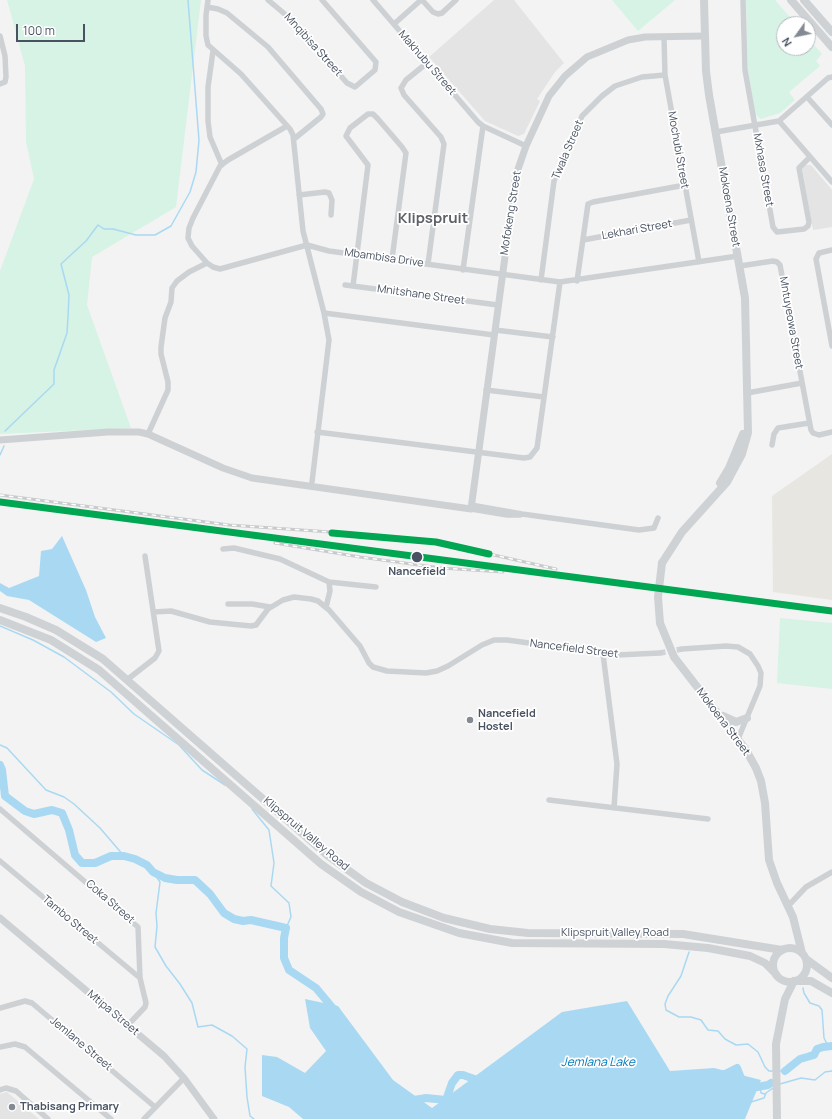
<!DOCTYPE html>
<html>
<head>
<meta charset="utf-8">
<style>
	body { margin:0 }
	#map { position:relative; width:832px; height:1119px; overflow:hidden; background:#f3f3f3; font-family:Manrope,sans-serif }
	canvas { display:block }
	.north { position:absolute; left:776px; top:16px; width:40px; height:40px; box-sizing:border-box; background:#fff; border:1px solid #b6bac0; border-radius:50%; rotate:237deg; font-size:11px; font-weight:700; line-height:16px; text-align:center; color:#485261 }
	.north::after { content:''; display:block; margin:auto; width:14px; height:18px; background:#848a94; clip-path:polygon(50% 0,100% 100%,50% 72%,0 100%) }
	.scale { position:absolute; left:16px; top:24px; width:69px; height:18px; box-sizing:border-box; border:2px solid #485261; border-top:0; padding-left:5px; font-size:12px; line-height:14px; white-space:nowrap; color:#485261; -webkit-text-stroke:3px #fff; paint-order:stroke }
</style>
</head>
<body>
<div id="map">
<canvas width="832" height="1119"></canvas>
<div class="north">N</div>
<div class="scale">100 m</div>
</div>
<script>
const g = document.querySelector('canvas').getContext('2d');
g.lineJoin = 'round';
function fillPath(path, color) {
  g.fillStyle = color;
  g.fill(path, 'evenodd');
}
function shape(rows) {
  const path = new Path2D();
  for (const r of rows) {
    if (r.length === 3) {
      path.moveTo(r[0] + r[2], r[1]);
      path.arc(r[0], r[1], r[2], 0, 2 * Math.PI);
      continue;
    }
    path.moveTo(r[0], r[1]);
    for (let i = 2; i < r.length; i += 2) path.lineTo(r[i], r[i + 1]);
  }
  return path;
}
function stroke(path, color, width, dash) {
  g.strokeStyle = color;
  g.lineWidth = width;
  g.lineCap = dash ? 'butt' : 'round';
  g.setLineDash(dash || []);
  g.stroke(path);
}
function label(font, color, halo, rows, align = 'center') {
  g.font = font + ' Manrope,sans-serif';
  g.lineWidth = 3.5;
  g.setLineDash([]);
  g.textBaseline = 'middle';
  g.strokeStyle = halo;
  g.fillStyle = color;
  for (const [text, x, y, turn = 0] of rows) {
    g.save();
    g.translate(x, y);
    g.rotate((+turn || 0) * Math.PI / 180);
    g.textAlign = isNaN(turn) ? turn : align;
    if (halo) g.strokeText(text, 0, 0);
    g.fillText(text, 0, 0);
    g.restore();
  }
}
const commercial = shape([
	[832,454,832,600,773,592,772,496]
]);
const education = shape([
	[494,0,514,0,564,63,555,72,537,99,540,101,524,134,518,136,485,121,429,57],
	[806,165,811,165,832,190,832,227,813,230,802,168],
	[7,1092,39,1119,0,1119,0,1094]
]);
const green = shape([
	[7,0,201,0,176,207,92,257,87,305,131,428,0,434,0,271,34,179,26,142,25,66],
	[612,0,675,0,638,31],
	[746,0,775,0,796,24,784,24,784,48,808,48,808,38,822,54,816,61,820,66,789,92,795,100,780,113,761,119,755,114,748,71],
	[780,618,832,623,832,689,777,683]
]);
const water = shape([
	[62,536,86,590,95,617,106,638,96,642,29,600,7,596,0,591,0,583,9,588,39,576,41,551,52,549],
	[305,999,338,1006,393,1080,432,1108,562,1012,627,1001,670,1071,714,1068,761,1080,745,1119,303,1119,289,1107,262,1096,262,1055,277,1057,305,1073,326,1051,310,1028]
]);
const stream = shape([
	[5,431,54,384,54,370,67,333,68,317,69,295,61,264,86,241,98,225,104,229,113,229,136,235,155,235,171,226,190,192,196,172,199,140,188,0],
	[0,455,4,446],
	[0,626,33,640,64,657,111,692,134,714,179,745,202,770,225,785],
	[0,745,7,748,46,790,64,797,74,804,100,828,124,856],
	[252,809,269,830,274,863,271,886,289,903,291,917,286,928],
	[153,872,160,882,156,913,157,926,155,947,166,966,180,984,192,1003,198,1027,212,1025,232,1036,247,1049,245,1067,247,1097,250,1116,254,1119],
	[689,952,681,976,668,996,665,1004,666,1010,679,1017,691,1017,701,1020,708,1030,718,1031,725,1039,736,1045,748,1044,758,1052,765,1067,769,1071,773,1071],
	[803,988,804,993,810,1003,819,1006,822,1010,824,1038,828,1046],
	[800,1059,807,1054,816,1051],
	[778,1071,785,1071],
	[780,1084,801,1078,815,1080,825,1072,832,1071],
	[760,1087,761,1093,765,1094],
	[751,1102,764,1098,766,1093,773,1088]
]);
const river = shape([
	[0,765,2,770,5,796,25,811,34,814,52,810,62,813,69,830,75,855,82,863,95,863,111,856,124,856,135,859,147,865,153,872,165,878,177,880,195,880,210,894,224,913,234,919,243,921,251,920,286,928,284,938,284,958,289,970,316,988,336,1012],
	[785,1071,800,1059,814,1055,817,1049,823,1047,832,1046],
	[719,1074,725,1074,737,1068,743,1083,747,1086,752,1088,768,1085,771,1083],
	[408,1101,426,1098,446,1100,452,1083,458,1075,463,1075,477,1080,482,1079]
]);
const minorTunnel = shape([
	[660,653,682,649]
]);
const minor = shape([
	[208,0,206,15,206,36,208,45,241,74,290,129,293,135,303,231,324,313,329,340,312,482],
	[268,0,293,21,347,83,355,87,375,70,376,62,322,0],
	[373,0,478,122,483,126,526,146],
	[422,0,433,12,438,14,442,13,456,0],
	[743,0,745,70,773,227,777,232,804,229,808,226,809,222,799,168,810,157],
	[207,7,218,9,227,13,268,47,321,109,323,114,321,117,294,139],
	[394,24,421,0],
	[0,36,5,56,6,77,5,82,0,84],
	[664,37,665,75,699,262],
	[213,51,208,87,208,121,210,137,222,165],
	[427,63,406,80,401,88,404,95,441,137,444,144,428,264],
	[807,97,832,125],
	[779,121,832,182],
	[287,126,228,160,220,166,193,218,189,228,188,238,192,246,207,263,213,267,220,269,307,245],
	[716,132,779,121,828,78,832,77],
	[299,195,325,192,329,193,332,200,331,215],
	[583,240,691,220],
	[307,245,329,251,560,282,738,256],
	[832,250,819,253,816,259,832,346],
	[740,266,773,261,777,262,780,265,811,430,813,433,819,435,832,432],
	[463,270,483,126],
	[541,280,554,181,582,116,602,96,615,86,642,77,665,75],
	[577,281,588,204,593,202,685,185],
	[345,285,498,305],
	[353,286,368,165,346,136,350,128,368,114,373,114,378,119,402,147,406,153,392,259],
	[324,313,494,335],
	[495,330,553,337],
	[486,390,544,397],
	[747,393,802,383],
	[317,432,524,458,530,457,537,448,560,282],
	[148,434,168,390,168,382,161,354,161,347,165,318,171,302,172,288,177,281,189,272,207,263],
	[772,445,774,434,778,428,809,423],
	[471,505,522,514,639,530,654,528,658,518],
	[471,509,507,515,520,515],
	[223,549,234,548,280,559,329,582,330,591,326,607],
	[329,582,376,587],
	[228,604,252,604,270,607],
	[154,612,171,611,210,622,251,626,256,625,268,609,283,600,294,597,311,599,318,601,329,610,360,646,369,663,373,667,387,671,426,673,437,671,448,666,482,645,494,640,507,640,617,655,660,653],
	[682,649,726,646,738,647,750,654,758,666,761,673,760,686,738,739],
	[603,654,617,764,614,808],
	[128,679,155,658,159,651,145,556],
	[549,800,708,819],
	[0,809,138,927,140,978,146,1003,145,1007,128,1025],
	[0,861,140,978],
	[789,905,806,887,832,872],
	[0,1008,25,1001,32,1003,155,1107],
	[0,1047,15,1044,25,1047,111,1119],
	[0,1090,6,1088,16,1091,48,1119],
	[144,1119,184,1078]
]);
const tertiary = shape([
	[0,440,108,432,139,432,148,434,223,468,252,478,471,509,516,175,526,146,549,96,565,76,587,57,628,40,645,37,704,36],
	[0,918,164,1056,184,1078,214,1119]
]);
const secondary = shape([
	[791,0,832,47],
	[804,0,832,32],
	[720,483,729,468,743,434],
	[662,563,682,532,727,482,742,454,748,433,745,298,709,95,706,71,704,0],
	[0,608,26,617,56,630,103,659,327,855,366,883,402,902,444,918,490,929,528,933,683,934,782,950],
	[0,620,51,640,99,670,321,864,361,892,399,912,459,933,512,943,664,944,708,948,750,956,765,963,776,974],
	[660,623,674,657,746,750,756,768,761,781,765,803,769,860,777,883,793,917,802,953],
	[723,716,736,722,747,718],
	[790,965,17],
	[806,959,832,978],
	[796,981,811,981,832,993],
	[777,1119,776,1044,785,999,794,981]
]);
const rail = shape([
	[0,495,229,525,374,535,436,542,556,569],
	[0,502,832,611],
	[275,543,360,557,441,568,503,572]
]);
const secondaryBridge = shape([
	[660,623,658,597,662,563]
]);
const rail1 = shape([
	[0,502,832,611],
	[332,533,436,542,489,554]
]);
const markers = [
	[417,557,6,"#485261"],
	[470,720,4,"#848a94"],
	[12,1107,4,"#848a94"]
];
const streetNames = [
	["Mnqibisa Street",313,45,48],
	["Makhubu Street",427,63,49],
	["Twala Street",568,150,-67],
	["Mochubi Street",678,150,80],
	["Mxhasa Street",763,170,80],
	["Mokoena Street",729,207,80],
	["Mofokeng Street",511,213,-81],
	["Lekhari Street",637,230,-10],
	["Mbambisa Drive",384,258,8],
	["Mnitshane Street",421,295,8],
	["Mntuyeowa Street",791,323,80],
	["Nancefield Street",574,649,7],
	["Mokoena Street",723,722,53],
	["Klipspruit Valley Road",306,834,40],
	["Coka Street",110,902,41],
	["Tambo Street",70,920,40],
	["Klipspruit Valley Road",615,933],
	["Mtipa Street",113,1013,40],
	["Jemlane Street",81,1044,40]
];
const stopNames = [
	["Nancefield",417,572]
];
const poiNames = [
	["Nancefield",478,714],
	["Hostel",478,727],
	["Thabisang Primary",20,1107]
];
const waterNames = [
	["Jemlana Lake",598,1063]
];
const districtNames = [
	["Klipspruit",433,219]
];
fillPath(commercial, '#e7e6e1');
fillPath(education, '#e4e4e5');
fillPath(green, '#d6f3e5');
fillPath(water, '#a9d9f2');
stroke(stream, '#a9d9f2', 1.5);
stroke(river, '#a9d9f2', 8);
stroke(minorTunnel, '#d1d3d6', 5.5, [5.5, 3]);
stroke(minor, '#ced1d4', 5.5);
stroke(tertiary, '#ced1d4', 7);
stroke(secondary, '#cfd2d5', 8);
stroke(rail, '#c8cacc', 3);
stroke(rail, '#fff', 1.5, [4.5]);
stroke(secondaryBridge, '#cfd2d5', 8);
stroke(rail1, '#00a651', 7);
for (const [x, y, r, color] of markers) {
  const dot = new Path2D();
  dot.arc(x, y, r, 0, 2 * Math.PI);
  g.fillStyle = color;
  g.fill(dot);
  stroke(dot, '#fff', 1.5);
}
label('11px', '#485261', '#fff', streetNames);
label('bold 11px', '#485261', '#fff', stopNames);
label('bold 11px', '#485261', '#fff', poiNames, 'left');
label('italic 12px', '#037ab9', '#fff', waterNames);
label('bold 15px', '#5d6067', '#fff', districtNames);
</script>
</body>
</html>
